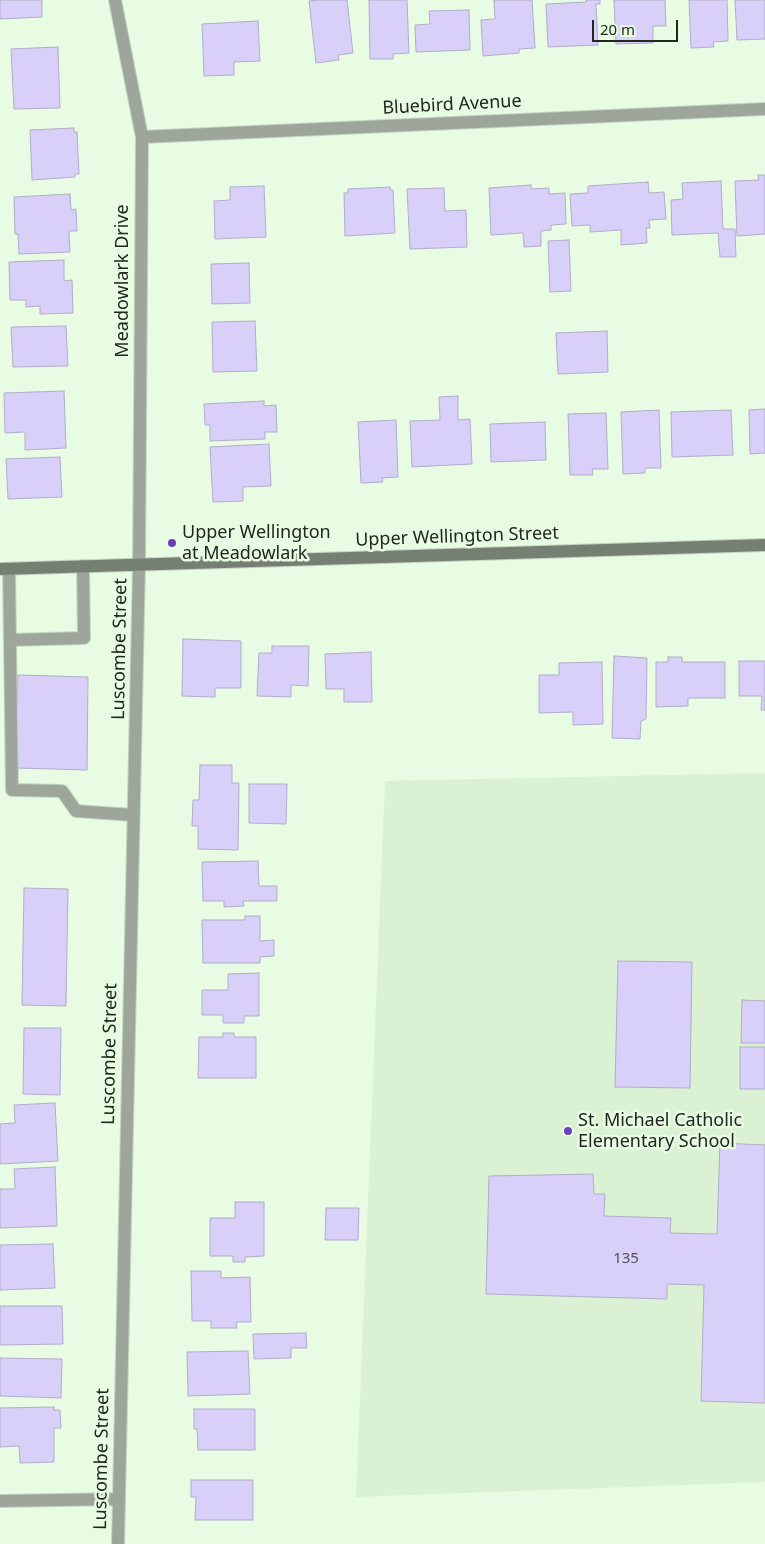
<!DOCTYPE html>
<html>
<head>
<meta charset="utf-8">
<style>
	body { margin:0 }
	#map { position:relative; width:765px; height:1544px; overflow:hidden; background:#e8fbe3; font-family:"Noto Sans",sans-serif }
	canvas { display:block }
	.scale { position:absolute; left:592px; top:20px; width:86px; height:22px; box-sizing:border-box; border:2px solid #20271e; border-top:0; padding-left:6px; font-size:15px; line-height:18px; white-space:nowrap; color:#20271e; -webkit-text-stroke:4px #e8fbe3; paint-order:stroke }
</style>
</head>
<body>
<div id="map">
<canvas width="765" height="1544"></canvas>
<div class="scale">20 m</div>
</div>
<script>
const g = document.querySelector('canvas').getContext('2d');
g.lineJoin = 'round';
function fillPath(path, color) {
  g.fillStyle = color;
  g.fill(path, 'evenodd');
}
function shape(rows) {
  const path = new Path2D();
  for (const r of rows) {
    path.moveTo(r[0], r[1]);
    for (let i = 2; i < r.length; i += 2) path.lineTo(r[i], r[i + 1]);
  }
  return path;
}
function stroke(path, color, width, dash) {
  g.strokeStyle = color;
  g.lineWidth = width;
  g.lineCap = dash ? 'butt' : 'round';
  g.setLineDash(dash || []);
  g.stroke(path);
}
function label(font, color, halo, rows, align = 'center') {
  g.font = font + ' "Noto Sans",sans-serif';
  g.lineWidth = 5;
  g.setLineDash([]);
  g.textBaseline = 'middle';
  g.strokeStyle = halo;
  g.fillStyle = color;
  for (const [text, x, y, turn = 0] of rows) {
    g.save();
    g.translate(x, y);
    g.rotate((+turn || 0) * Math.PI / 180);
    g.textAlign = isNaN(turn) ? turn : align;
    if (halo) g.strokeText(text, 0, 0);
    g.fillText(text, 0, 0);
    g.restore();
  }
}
const built = shape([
	[765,773,765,1482,356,1497,385,781]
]);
const building = shape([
	[0,0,42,0,42,17,0,19,0,0],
	[317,0,347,0,353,53,338,55,339,60,316,63,309,1,317,0],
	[369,0,407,0,409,53,393,54,393,59,370,59,369,0],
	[494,0,532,0,535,48,519,49,519,53,483,56,481,20,495,19,494,0],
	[586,0,600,0,600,4,596,4,598,45,548,47,546,4,586,2,586,0],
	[614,0,665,0,666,26,653,26,653,43,616,44,614,0],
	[689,0,727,0,728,41,713,42,714,47,691,48,689,0],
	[735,0,765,0,765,39,737,40,735,0],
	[469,10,470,50,416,52,415,25,430,24,429,11,469,10],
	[258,21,260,61,234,62,234,75,204,76,202,24,258,21],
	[58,47,60,108,14,109,11,49,58,47],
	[74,128,74,132,77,132,79,174,75,174,75,177,32,180,30,130,74,128],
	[758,175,765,175,765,234,737,236,735,181,759,180,758,175],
	[721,181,723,229,735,229,736,257,720,257,718,233,672,235,671,200,683,199,682,183,721,181],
	[648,182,649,193,664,192,666,219,649,220,650,228,646,228,647,243,621,245,621,230,590,232,590,225,572,226,570,194,588,193,588,186,648,182],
	[531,185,531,189,549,188,549,194,565,193,566,224,551,225,551,230,541,231,541,246,524,247,523,233,491,235,489,188,531,185],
	[264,186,266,237,215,239,214,201,230,200,230,187,264,186],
	[390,187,390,190,393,190,395,233,345,236,344,193,348,193,348,189,390,187],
	[444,188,445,211,466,210,467,247,410,249,407,189,444,188],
	[70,194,71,210,76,209,77,231,69,231,70,252,19,254,18,234,15,234,14,197,70,194],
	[569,240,571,291,550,292,548,241,569,240],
	[64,260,64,281,72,280,73,313,40,314,40,306,26,307,26,300,10,300,9,262,64,260],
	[249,263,250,303,212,304,211,264,249,263],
	[255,321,257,371,213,372,212,322,255,321],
	[66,326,68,366,13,367,11,327,66,326],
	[607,331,608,372,558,374,556,333,607,331],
	[64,391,66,448,25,450,25,432,5,433,4,393,64,391],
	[458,396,458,420,470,419,472,464,412,467,410,421,440,420,439,397,458,396],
	[264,401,264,406,276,405,277,432,265,432,265,439,210,441,210,425,205,425,204,404,264,401],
	[765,409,765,453,750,454,749,410,765,409],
	[659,410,661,468,645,468,645,473,623,474,621,412,659,410],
	[731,410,733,455,672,457,671,412,731,410],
	[606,413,608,469,592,469,593,475,570,475,568,414,606,413],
	[396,420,398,477,382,478,383,482,361,483,358,422,396,420],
	[545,422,546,460,491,462,490,424,545,422],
	[269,444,271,486,243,487,243,501,213,502,210,447,269,444],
	[60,457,62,497,8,499,6,459,60,457],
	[183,639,241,641,241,688,215,688,215,697,182,696,183,639],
	[272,646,309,646,308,686,291,685,291,697,257,696,259,653,272,653,272,646],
	[371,652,372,702,344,702,344,689,326,689,325,654,371,652],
	[614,656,647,658,646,719,641,721,640,739,612,738,614,656],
	[668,657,682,657,682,662,725,662,725,698,688,698,688,706,656,707,656,662,668,662,668,657],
	[739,661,765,661,765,710,761,710,762,696,739,696,739,661],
	[602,662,603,724,573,725,573,712,539,713,539,675,559,675,559,663,602,662],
	[18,675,88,677,87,770,16,768,18,675],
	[200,765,232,765,232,783,239,783,238,850,198,849,198,826,192,826,193,800,199,800,200,765],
	[249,784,287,784,286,824,249,823,249,784],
	[258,861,259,886,277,886,277,901,243,901,244,906,224,907,224,901,203,901,202,862,258,861],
	[24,888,68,889,66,1006,22,1005,24,888],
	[245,916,260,916,260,941,274,940,274,956,260,957,260,963,203,963,202,920,245,920,245,916],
	[618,961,692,962,690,1088,615,1087,618,961],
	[259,973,259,1016,244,1016,244,1023,223,1023,223,1015,202,1015,202,990,228,990,228,974,259,973],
	[742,1000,765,1001,765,1043,741,1043,742,1000],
	[24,1028,61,1028,60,1095,23,1094,24,1028],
	[223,1033,234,1033,234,1037,256,1037,256,1078,198,1078,199,1037,223,1037,223,1033],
	[740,1047,765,1047,765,1089,740,1089,740,1047],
	[55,1103,58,1161,0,1164,0,1124,15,1123,14,1105,55,1103],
	[720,1143,765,1145,765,1403,701,1401,704,1285,667,1284,667,1299,486,1294,489,1176,593,1174,594,1194,605,1194,604,1216,671,1218,670,1233,717,1234,720,1143],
	[55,1167,57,1226,0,1228,0,1189,15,1189,14,1169,55,1167],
	[235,1202,264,1202,264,1256,245,1257,245,1262,233,1262,233,1256,210,1256,210,1218,235,1218,235,1202],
	[326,1208,359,1208,358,1240,325,1240,326,1208],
	[53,1244,55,1288,0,1290,0,1245,53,1244],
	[191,1271,221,1271,221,1278,250,1277,251,1322,236,1322,237,1328,211,1328,211,1321,192,1321,191,1271],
	[0,1306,62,1306,63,1344,0,1345,0,1306],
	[306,1333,307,1348,291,1348,291,1358,254,1359,253,1334,306,1333],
	[248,1351,250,1394,188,1396,187,1352,248,1351],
	[0,1358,62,1359,61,1398,0,1396,0,1358],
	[54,1407,54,1410,60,1410,61,1428,54,1428,54,1462,20,1463,19,1446,0,1447,0,1408,54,1407],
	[194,1409,255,1409,255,1450,198,1450,197,1429,194,1429,194,1409],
	[191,1480,253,1480,253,1520,195,1520,196,1497,191,1497,191,1480]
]);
const lane = shape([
	[9,569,12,790,62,791,76,811,133,815],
	[10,640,84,638,83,566]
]);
const street = shape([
	[115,0,142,137,139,565,118,1544],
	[142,137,765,109],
	[0,1501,118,1499]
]);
const secondary = shape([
	[0,569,765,545]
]);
const markers = [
	[172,543,5,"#6940b8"],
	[568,1131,5,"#6940b8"]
];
const numberNames = [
	["135",626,1259]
];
const streetNames = [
	["Bluebird Avenue",452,105,-3],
	["Meadowlark Drive",123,281,-90],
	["Upper Wellington Street",457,537,-2],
	["Luscombe Street",120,649,-89],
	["Luscombe Street",110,1054,-89],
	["Luscombe Street",102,1459,-89]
];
const poiNames = [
	["Upper Wellington",182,533],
	["at Meadowlark",182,554],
	["St. Michael Catholic",578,1121],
	["Elementary School",578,1142]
];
fillPath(built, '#daf2d3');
fillPath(building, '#d8d0f9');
stroke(building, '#b2adc7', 1);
stroke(lane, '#c4d5c0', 14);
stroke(street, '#c4d5c0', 14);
stroke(secondary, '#c4d5c0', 14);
stroke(lane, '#9ea69c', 12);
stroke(street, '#9ea69c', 12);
stroke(secondary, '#758072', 12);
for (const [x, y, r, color] of markers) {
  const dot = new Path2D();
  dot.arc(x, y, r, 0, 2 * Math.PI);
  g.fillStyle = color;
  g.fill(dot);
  stroke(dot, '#e8fbe3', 2);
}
label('15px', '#4e5155', null, numberNames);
label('18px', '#20271e', '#e8fbe3', streetNames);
label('18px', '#20271e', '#e8fbe3', poiNames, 'left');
</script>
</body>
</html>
